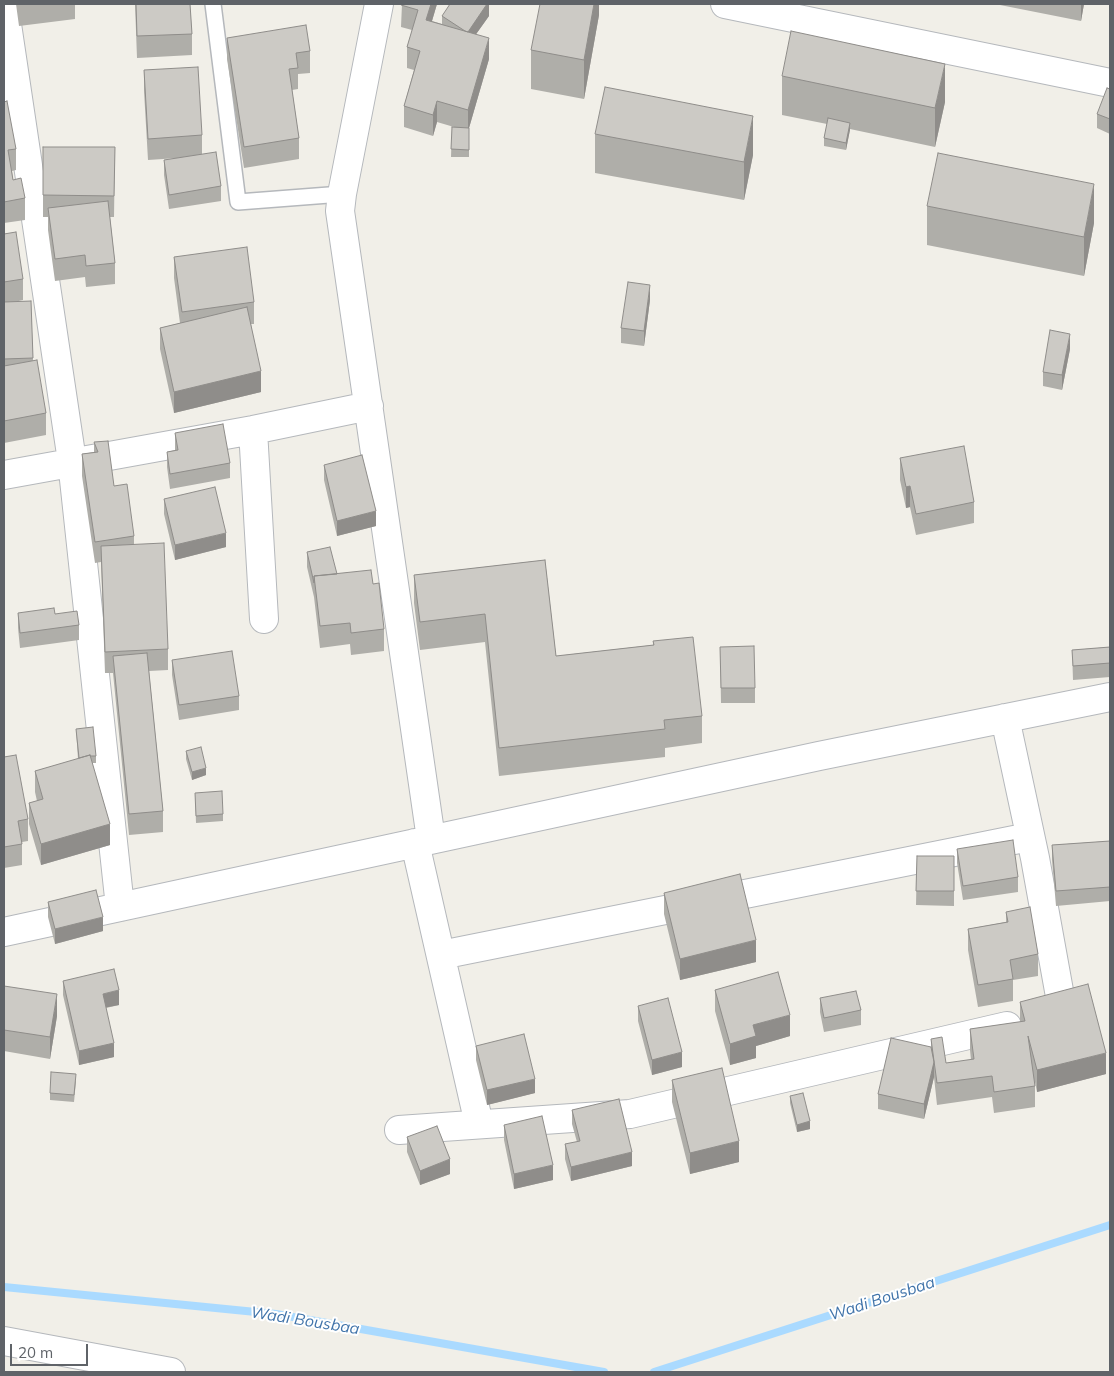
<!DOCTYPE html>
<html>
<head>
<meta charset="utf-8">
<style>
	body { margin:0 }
	#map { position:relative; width:1114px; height:1376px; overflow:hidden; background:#f1efe8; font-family:Mulish,sans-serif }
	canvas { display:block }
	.frame { position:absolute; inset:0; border:5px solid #5f6368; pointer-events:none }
	.scale { position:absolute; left:10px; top:1344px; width:78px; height:22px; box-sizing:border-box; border:2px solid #5f6368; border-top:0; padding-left:6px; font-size:15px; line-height:18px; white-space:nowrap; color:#5f6368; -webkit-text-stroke:4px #fff; paint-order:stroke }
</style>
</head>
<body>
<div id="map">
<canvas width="1114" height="1376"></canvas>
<div class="frame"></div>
<div class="scale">20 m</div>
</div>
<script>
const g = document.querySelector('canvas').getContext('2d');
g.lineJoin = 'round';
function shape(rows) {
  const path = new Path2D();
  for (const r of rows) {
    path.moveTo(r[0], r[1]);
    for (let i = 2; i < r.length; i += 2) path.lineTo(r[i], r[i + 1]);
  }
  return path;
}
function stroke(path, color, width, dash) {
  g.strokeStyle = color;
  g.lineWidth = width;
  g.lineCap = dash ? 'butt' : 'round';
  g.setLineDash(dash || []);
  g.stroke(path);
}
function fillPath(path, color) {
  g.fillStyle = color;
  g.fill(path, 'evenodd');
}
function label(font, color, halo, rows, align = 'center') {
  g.font = font + ' Mulish,sans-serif';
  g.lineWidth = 4;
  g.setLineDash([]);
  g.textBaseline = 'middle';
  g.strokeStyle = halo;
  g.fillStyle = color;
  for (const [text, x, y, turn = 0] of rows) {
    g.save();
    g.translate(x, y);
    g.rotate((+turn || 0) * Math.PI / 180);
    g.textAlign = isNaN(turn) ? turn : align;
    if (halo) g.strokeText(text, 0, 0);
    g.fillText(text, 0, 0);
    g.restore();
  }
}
const stream = shape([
	[4,1287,276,1314,604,1372],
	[654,1372,1110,1225]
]);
const service = shape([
	[213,4,238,202,342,194]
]);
const minor = shape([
	[4,4,72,461,120,907],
	[379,4,342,194,340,211,431,839],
	[725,4,1110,83],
	[253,430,264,619],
	[4,475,253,430,369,406],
	[1005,718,1035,858,1063,1013,1049,1016],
	[415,843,479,1124],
	[4,932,819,756,1110,697],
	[441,955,1029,837],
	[399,1130,630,1114,1007,1026],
	[4,1341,171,1372]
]);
const wall = shape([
	[16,4,75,4,75,19,19,26],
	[135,4,190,4,192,34,192,55,137,58],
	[402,4,437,4,432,21,442,24,442,16,489,4,489,16,476,34,489,59,469,128,469,157,451,157,452,127,454,127,437,122,433,136,404,127,404,106,414,70,407,68,407,47,412,30,401,27],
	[599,4,599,15,584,99,531,89,531,50],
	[995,4,1084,4,1081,21],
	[227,38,310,51,310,73,298,74,298,89,292,90,299,138,299,159,244,168,227,59],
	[144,70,202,135,202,154,221,186,221,201,169,209,164,175,164,160,178,158,148,160,144,91],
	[782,76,945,102,935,147,850,129,846,150,824,146,824,138,827,124,782,115],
	[4,83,5,101,16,149,16,170,12,171,13,180,25,198,25,220,4,223],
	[1110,89,1110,134,1097,128,1097,114],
	[595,134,753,155,744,200,595,173],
	[43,147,115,147,114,217,110,217,115,263,115,284,86,287,85,277,55,281,48,230,48,217,43,217],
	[927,206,1094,223,1084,276,927,245],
	[4,234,23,279,23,300,14,302,31,301,33,361,46,413,46,435,4,443],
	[174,257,254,302,254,324,251,324,261,392,174,413,160,349,160,328,180,323,174,278],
	[650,300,644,346,621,343,621,328],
	[1070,349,1062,390,1043,386,1043,372],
	[175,433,230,463,230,478,170,489,167,467,167,452,175,450],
	[94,442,114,486,134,536,134,545,168,649,168,670,149,671,163,811,163,832,129,835,113,673,105,673,101,562,95,563,82,476,82,454,94,452],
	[900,458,974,502,974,523,916,535,910,507,906,508,900,480],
	[324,465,376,526,337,536,324,480],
	[164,499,226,547,175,560,164,514],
	[307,552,337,574,373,584,384,629,384,651,351,655,350,644,320,648,314,597,307,567],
	[545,560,556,656,653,645,653,641,702,716,702,743,665,748,665,757,499,776,485,642,420,650,414,603,414,575],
	[18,613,55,614,79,625,79,640,20,648,18,628],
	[720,647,755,688,755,703,721,703],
	[1110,647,1110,677,1073,680,1072,650],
	[172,660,239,696,239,710,179,720,172,675],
	[76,729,96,756,96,763,92,763,110,845,41,865,29,824,29,803,37,801,35,792,35,771,78,759],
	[186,751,206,775,192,780,186,759],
	[4,757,28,819,28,841,22,842,22,865,4,868],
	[195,793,223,814,223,821,196,823],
	[1110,841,1110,901,1056,906,1052,860,1052,845],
	[957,849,1018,877,1018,892,963,900,957,863],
	[917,856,954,856,954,906,916,905],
	[664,893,756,962,680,980,664,914],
	[48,902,103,931,55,944,48,917],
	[1006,912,1038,954,1038,976,1013,980,1013,1001,978,1007,968,950,968,929,1006,922],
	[63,981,119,1005,106,1008,114,1057,79,1065,63,995],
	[4,986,57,1016,50,1059,4,1051],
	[715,990,790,1036,756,1046,756,1058,730,1065,715,1011],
	[820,998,861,1010,861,1025,824,1032,820,1012],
	[1020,1002,1106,1074,1037,1092,1035,1082,1035,1107,994,1113,992,1097,937,1105,934,1077,924,1119,878,1109,878,1094,931,1047,931,1039,946,1063,971,1060,970,1050,970,1029,1020,1022],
	[638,1006,682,1067,652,1075,638,1021],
	[476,1046,535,1093,487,1105,476,1060],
	[672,1080,739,1162,690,1174,672,1102],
	[76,1081,74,1102,50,1100,50,1093],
	[790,1096,810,1129,797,1132,790,1103],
	[572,1110,632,1166,571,1181,565,1159,565,1144,577,1142,572,1124],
	[504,1125,553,1180,514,1189,504,1140],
	[407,1137,450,1174,420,1185,407,1152]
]);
const shadedWall = shape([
	[431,4,437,4,426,41,426,20],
	[487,4,489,4,489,16,467,47,467,33],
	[594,4,599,4,599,15,584,99,584,60],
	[1081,4,1084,4,1081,21],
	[489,38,489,59,469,128,469,157,469,128,468,131,468,110],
	[945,64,945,102,935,147,935,108],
	[437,101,437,122,433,136,433,115],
	[753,116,753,155,744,200,744,162],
	[850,123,850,130,846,150,846,143],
	[1094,184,1094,223,1084,276,1084,237],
	[650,285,650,300,644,346,644,331],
	[1070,334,1070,349,1062,390,1062,375],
	[261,371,261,392,174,413,174,392],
	[910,486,910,507,906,508,906,487],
	[376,511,376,526,337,536,337,521],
	[226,533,226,547,175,560,175,545],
	[206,768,206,775,192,780,192,772],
	[110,824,110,845,41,865,41,844],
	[103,917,103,931,55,944,55,929],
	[756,940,756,962,680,980,680,959],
	[119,990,119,1005,103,1008,103,994],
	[57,994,57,1016,50,1059,50,1037],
	[790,1015,790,1036,756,1046,756,1058,730,1065,730,1044,753,1025],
	[114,1043,114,1057,79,1065,79,1051],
	[682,1052,682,1067,652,1075,652,1060],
	[1106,1053,1106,1074,1037,1092,1037,1070],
	[934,1062,934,1077,924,1119,924,1104],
	[535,1079,535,1093,487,1105,487,1090],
	[810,1121,810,1129,797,1132,797,1125],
	[739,1141,739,1162,690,1174,690,1153],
	[632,1152,632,1166,571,1181,571,1167],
	[450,1159,450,1174,420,1185,420,1171],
	[553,1165,553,1180,514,1189,514,1174]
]);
const building = shape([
	[136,4,190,4,192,34,137,36,136,4],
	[402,4,431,4,426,20,489,38,468,110,437,101,433,115,404,106,420,51,407,47,418,10,401,5,402,4],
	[450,4,487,4,468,32,465,31,442,16,450,4],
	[540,4,594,4,584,60,531,50,540,4],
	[306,25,310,51,296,53,298,68,289,69,299,138,244,147,227,38,306,25],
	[791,31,945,64,935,108,782,76,791,31],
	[198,67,202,135,148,139,144,70,198,67],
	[605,87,753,116,744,162,595,134,605,87],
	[1107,88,1110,89,1110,119,1097,114,1107,88],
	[7,101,16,149,8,150,13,180,21,178,25,198,4,202,4,102,7,101],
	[828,118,850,123,846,143,824,138,828,118],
	[452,127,469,128,469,150,451,149,452,127],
	[43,147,115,147,114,196,43,195,43,147],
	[216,152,221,186,169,195,164,160,216,152],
	[938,153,1094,184,1084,237,927,206,938,153],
	[108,201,115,263,86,266,85,255,55,259,48,208,108,201],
	[16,232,23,279,4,282,4,234,16,232],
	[247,247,254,302,182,312,174,257,247,247],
	[628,282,650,285,644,331,621,328,628,282],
	[31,301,33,358,4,359,4,302,31,301],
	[247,307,261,371,174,392,160,328,247,307],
	[1050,330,1070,334,1062,375,1043,372,1050,330],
	[37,360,46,413,4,421,4,366,37,360],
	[223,424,230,463,170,474,167,452,178,450,175,433,223,424],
	[108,441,114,486,127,484,134,536,95,542,82,454,98,452,94,442,108,441],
	[964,446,974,502,916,514,910,486,906,487,900,458,964,446],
	[362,455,376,511,337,521,324,465,362,455],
	[215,487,226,533,175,545,164,499,215,487],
	[164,543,168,649,105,652,101,546,164,543],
	[330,547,337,574,314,576,314,583,307,552,330,547],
	[545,560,556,656,654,645,653,641,693,637,702,716,664,720,665,729,499,748,485,614,420,622,414,575,545,560],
	[371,570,373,584,379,583,384,629,351,633,350,623,320,626,314,576,371,570],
	[54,608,55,614,77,611,79,625,20,633,18,613,54,608],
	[754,646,755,688,721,688,720,647,754,646],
	[1110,647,1110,663,1073,666,1072,650,1110,647],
	[232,651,239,696,179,705,172,660,232,651],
	[147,653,163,811,129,814,113,656,147,653],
	[93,727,96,756,90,756,90,755,79,758,76,729,93,727],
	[201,747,206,768,192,772,186,751,201,747],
	[16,755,28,819,18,821,22,844,4,847,4,757,16,755],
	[90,755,110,824,41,844,29,803,43,799,35,771,90,755],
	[222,791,223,814,196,816,195,793,222,791],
	[1013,840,1018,877,963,886,957,849,1013,840],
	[1110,841,1110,887,1056,891,1052,845,1110,841],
	[917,856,954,856,954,891,916,891,917,856],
	[740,874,756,940,680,959,664,893,740,874],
	[96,890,103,917,55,929,48,902,96,890],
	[1030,907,1038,954,1010,960,1013,979,978,985,968,929,1008,922,1006,912,1030,907],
	[114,969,119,990,103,994,114,1043,79,1051,63,981,114,969],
	[778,972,790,1015,753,1025,756,1036,730,1044,715,990,778,972],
	[1088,984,1106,1053,1037,1070,1028,1036,1035,1086,994,1092,992,1076,937,1083,931,1039,942,1037,946,1063,974,1059,970,1029,1025,1021,1020,1002,1088,984],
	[4,986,57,994,50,1037,4,1030,4,986],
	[856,991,861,1010,824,1018,820,998,856,991],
	[668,998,682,1052,652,1060,638,1006,668,998],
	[524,1034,535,1079,487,1090,476,1046,524,1034],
	[891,1038,931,1047,934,1062,924,1104,878,1094,891,1038],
	[722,1068,739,1141,690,1153,672,1080,722,1068],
	[51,1072,76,1074,74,1095,50,1093,51,1072],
	[803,1093,810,1121,797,1125,790,1096,803,1093],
	[619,1099,632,1152,571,1167,565,1144,580,1141,572,1110,619,1099],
	[542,1116,553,1165,514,1174,504,1125,542,1116],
	[437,1126,450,1159,420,1171,407,1137,437,1126]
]);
const waterNames = [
	["Wadi Bousbaa",882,1299,-18],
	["Wadi Bousbaa",305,1321,9]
];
stroke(stream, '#aadaff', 8);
stroke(service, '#b5b8bc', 18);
stroke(minor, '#b5b8bc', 30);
stroke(service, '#fff', 15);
stroke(minor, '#fff', 28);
fillPath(wall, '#afaea9');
fillPath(shadedWall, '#8f8d8a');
fillPath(building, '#cccac5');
stroke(building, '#8f8d8a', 1);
label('italic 16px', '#4174aa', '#fff', waterNames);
</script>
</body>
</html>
